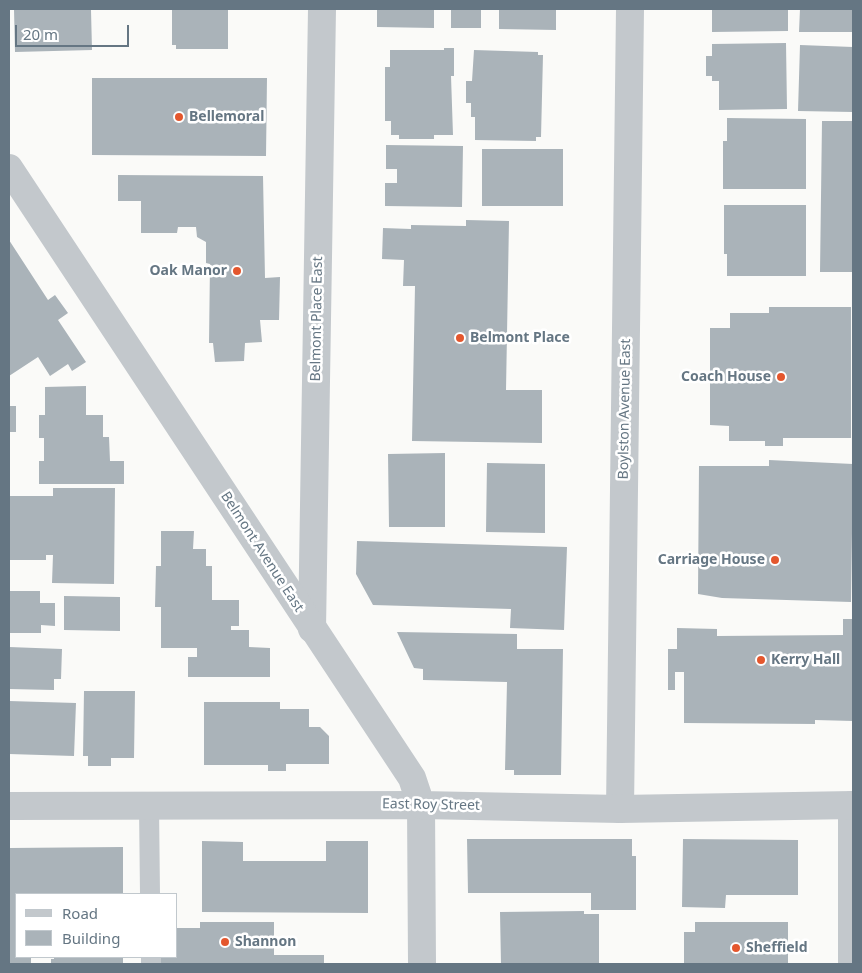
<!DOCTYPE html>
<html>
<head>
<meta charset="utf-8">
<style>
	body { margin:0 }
	#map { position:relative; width:862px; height:973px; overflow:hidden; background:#fafaf8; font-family:"Noto Sans",sans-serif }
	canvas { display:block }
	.frame { position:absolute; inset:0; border:10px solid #657683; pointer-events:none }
	.legend { position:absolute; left:15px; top:893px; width:162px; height:65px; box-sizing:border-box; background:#fff; border:1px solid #c1c8cd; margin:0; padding:6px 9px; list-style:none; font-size:15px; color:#657683 }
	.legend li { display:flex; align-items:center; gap:10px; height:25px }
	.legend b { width:25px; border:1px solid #c1c8cd }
	.scale { position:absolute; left:15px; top:25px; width:114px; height:22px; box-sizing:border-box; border:2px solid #657683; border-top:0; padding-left:6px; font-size:15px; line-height:18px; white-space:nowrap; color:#657683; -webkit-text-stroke:4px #fff; paint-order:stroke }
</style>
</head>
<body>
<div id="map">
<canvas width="862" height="973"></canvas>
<div class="frame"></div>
<ul class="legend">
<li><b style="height:6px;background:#c3c8cc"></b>Road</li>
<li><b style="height:14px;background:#aab3b9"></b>Building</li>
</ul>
<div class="scale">20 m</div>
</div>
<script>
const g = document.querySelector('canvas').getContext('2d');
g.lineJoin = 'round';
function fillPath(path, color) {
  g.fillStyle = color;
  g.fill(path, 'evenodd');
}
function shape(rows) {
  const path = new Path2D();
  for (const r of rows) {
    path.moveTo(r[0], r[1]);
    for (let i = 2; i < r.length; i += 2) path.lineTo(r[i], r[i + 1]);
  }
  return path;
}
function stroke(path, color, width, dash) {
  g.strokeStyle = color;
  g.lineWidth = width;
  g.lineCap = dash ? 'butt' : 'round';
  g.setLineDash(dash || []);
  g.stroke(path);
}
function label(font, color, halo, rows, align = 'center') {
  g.font = font + ' "Noto Sans",sans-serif';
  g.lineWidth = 5;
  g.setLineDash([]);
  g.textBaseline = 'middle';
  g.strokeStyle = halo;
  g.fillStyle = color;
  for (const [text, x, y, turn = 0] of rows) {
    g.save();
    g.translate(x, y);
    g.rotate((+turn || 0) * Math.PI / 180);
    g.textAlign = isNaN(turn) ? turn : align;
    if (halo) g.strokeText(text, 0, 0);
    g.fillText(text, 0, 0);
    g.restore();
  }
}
const building = shape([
	[14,9,91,10,92,50,15,52],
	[172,9,228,9,228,49,176,49,176,45,172,45],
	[377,9,434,9,434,28,377,27],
	[451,9,481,9,481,28,451,28],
	[499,9,556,9,556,30,499,29],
	[712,9,788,9,788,31,712,32],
	[800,9,853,9,853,32,799,32],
	[786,43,787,109,719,110,719,81,712,81,712,76,706,76,706,56,712,56,712,44],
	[800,45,853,47,853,112,798,111],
	[444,48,454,48,454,76,451,76,453,135,434,135,434,139,399,139,399,135,391,135,391,121,385,121,385,67,390,67,390,50,444,50],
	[474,50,538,52,538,55,543,55,541,137,536,137,536,141,475,140,475,117,471,117,471,103,466,103,466,81,472,81],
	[92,78,267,78,266,156,92,155],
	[727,118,806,119,806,189,723,189,723,141,727,141],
	[822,121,853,121,853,272,820,272],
	[386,145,463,146,462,207,385,206,385,183,397,183,397,169,386,169],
	[482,149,563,149,563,206,482,206],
	[118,175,263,176,265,278,280,277,279,320,260,320,262,342,245,343,244,361,215,362,213,343,209,343,210,264,206,263,206,242,197,237,196,227,178,227,177,233,141,233,141,201,118,201],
	[724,205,806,205,806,276,727,276,727,254,724,254],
	[466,220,509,221,506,390,542,390,542,443,412,441,415,286,403,286,404,260,382,259,383,228,411,229,411,225,466,226],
	[9,240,48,300,55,295,68,313,58,320,86,362,72,371,68,364,50,376,38,357,9,376],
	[769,307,851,307,851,438,783,438,783,446,765,446,765,441,729,441,729,426,710,425,710,328,730,328,730,313,769,313],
	[86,386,86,415,103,415,103,437,109,437,110,461,124,461,124,484,39,484,39,461,44,461,44,438,39,438,39,415,45,415,45,387],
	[9,406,16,406,16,432,9,432],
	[445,453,445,527,389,527,388,454],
	[769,460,853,464,851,602,722,598,698,594,699,466,769,466],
	[487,463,545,464,545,533,486,532],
	[53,488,115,488,114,584,52,583,53,555,46,555,46,560,9,560,9,496,53,496],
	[161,531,194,531,193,549,206,549,206,566,212,566,212,600,239,600,239,626,231,626,231,630,249,630,249,647,270,648,270,677,188,677,188,657,197,657,197,648,161,648,161,607,155,607,156,566,161,566],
	[357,541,567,547,564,630,510,628,511,609,373,605,356,574],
	[9,591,40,591,40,603,55,603,55,626,41,625,41,633,9,633],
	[64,596,120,597,120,631,64,630],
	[843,619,853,619,853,721,815,720,815,724,684,723,684,672,675,672,675,690,668,690,668,649,677,649,677,628,717,629,717,636,843,635],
	[397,632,517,634,517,649,563,649,561,775,514,775,514,770,505,770,507,682,423,680,423,669,414,668],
	[9,647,62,649,61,679,54,679,54,690,9,689],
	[84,691,135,691,134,758,111,758,111,766,88,766,88,756,83,756],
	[9,701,76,703,74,756,9,754],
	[204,702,280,702,280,709,309,709,309,727,320,727,329,736,329,764,286,764,286,771,268,771,268,765,204,765],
	[467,839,632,839,632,856,636,856,636,910,591,910,591,893,468,893],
	[683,839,798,840,798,895,726,895,725,908,682,907],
	[202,841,243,842,243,861,326,861,326,841,368,841,368,913,202,912],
	[123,847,123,894,16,894,16,957,31,957,31,964,9,964,9,848],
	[584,911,584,914,599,914,599,964,501,964,500,912],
	[200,922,274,922,274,955,324,955,324,964,161,964,161,957,176,957,176,928,200,928],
	[695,922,788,922,788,964,684,964,684,932,695,932],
	[54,957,123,957,123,964,51,964,51,959,54,959]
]);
const service = shape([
	[149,806,150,894],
	[151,957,151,964]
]);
const minor = shape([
	[312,629,322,9],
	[9,806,421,805,422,964],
	[620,809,630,9],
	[852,964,852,805]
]);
const tertiary = shape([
	[9,168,412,778,421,805,620,809,853,805]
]);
const markers = [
	[179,117,5,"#e4572e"],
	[237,271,5,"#e4572e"],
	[460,338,5,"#e4572e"],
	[781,377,5,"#e4572e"],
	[775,560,5,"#e4572e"],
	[761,660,5,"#e4572e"],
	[225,942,5,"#e4572e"],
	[736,948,5,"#e4572e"]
];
const poiNames = [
	["Bellemoral",189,117],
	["Oak Manor",227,271,"right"],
	["Belmont Place",470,338],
	["Coach House",771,377,"right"],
	["Carriage House",765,560,"right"],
	["Kerry Hall",771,660],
	["Shannon",235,942],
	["Sheffield",746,948]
];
const streetNames = [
	["Belmont Place East",317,319,-89],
	["Boylston Avenue East",625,409,-89],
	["Belmont Avenue East",262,552,57],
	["East Roy Street",431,805,1]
];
fillPath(building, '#aab3b9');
stroke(service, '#c3c8cc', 20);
stroke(minor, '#c3c8cc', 28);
stroke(tertiary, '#c3c8cc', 28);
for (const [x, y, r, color] of markers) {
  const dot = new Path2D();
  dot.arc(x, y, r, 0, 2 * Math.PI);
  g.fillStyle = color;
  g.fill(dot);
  stroke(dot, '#fff', 2);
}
label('bold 14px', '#657683', '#fff', poiNames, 'left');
label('14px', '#657683', '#fff', streetNames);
</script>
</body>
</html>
